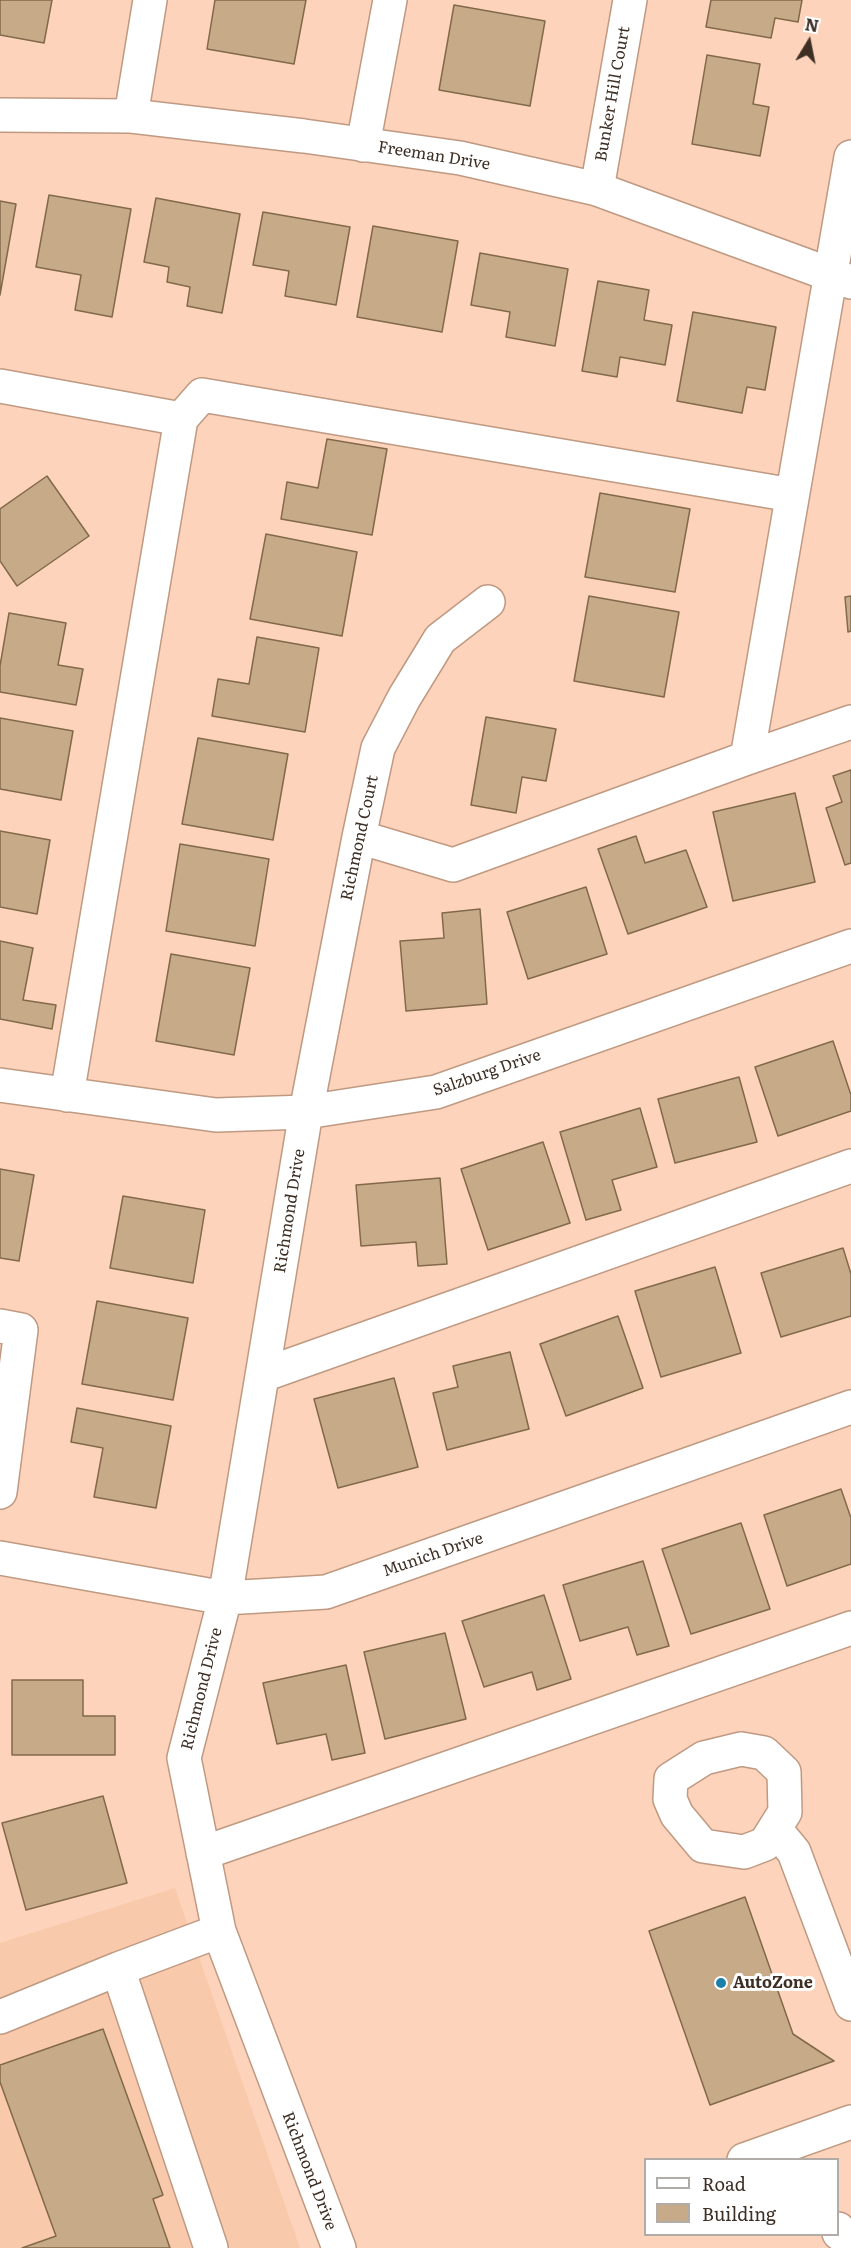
<!DOCTYPE html>
<html>
<head>
<meta charset="utf-8">
<style>
	body { margin:0 }
	#map { position:relative; width:851px; height:2248px; overflow:hidden; background:#fdd4bb; font-family:Literata,serif }
	canvas { display:block }
	.legend { position:absolute; left:644px; top:2158px; width:195px; height:78px; box-sizing:border-box; background:#fff; border:2px solid #b2aca8; margin:0; padding:8px 10px; list-style:none; font-size:18px; color:#3e2f25 }
	.legend li { display:flex; align-items:center; gap:12px; height:30px }
	.legend b { width:30px; border:2px solid #b2aca8 }
	.north { position:absolute; left:779px; top:12px; width:60px; height:60px; -webkit-text-stroke:4px #fff; paint-order:stroke; rotate:10deg; font-size:16px; font-weight:700; line-height:24px; text-align:center; color:#3e2f25 }
	.north::after { content:''; display:block; margin:auto; width:21px; height:27px; background:#3e2f25; clip-path:polygon(50% 0,100% 100%,50% 72%,0 100%) }
</style>
</head>
<body>
<div id="map">
<canvas width="851" height="2248"></canvas>
<ul class="legend">
<li><b style="height:8px;background:#fff"></b>Road</li>
<li><b style="height:16px;background:#c7ab89"></b>Building</li>
</ul>
<div class="north">N</div>
</div>
<script>
const g = document.querySelector('canvas').getContext('2d');
g.lineJoin = 'round';
function fillPath(path, color) {
  g.fillStyle = color;
  g.fill(path, 'evenodd');
}
function shape(rows) {
  const path = new Path2D();
  for (const r of rows) {
    path.moveTo(r[0], r[1]);
    for (let i = 2; i < r.length; i += 2) path.lineTo(r[i], r[i + 1]);
  }
  return path;
}
function stroke(path, color, width, dash) {
  g.strokeStyle = color;
  g.lineWidth = width;
  g.lineCap = dash ? 'butt' : 'round';
  g.setLineDash(dash || []);
  g.stroke(path);
}
function label(font, color, halo, rows, align = 'center') {
  g.font = font + ' Literata,serif';
  g.lineWidth = 6;
  g.setLineDash([]);
  g.textBaseline = 'middle';
  g.strokeStyle = halo;
  g.fillStyle = color;
  for (const [text, x, y, turn = 0] of rows) {
    g.save();
    g.translate(x, y);
    g.rotate((+turn || 0) * Math.PI / 180);
    g.textAlign = isNaN(turn) ? turn : align;
    if (halo) g.strokeText(text, 0, 0);
    g.fillText(text, 0, 0);
    g.restore();
  }
}
const built = shape([
	[175,1888,300,2248,0,2248,0,1943]
]);
const building = shape([
	[0,0,52,0,44,43,0,35,0,0],
	[215,0,306,0,294,64,207,49,215,0],
	[711,0,802,0,798,22,775,18,771,38,706,27,711,0],
	[454,5,545,21,530,106,439,90,454,5],
	[707,55,760,64,753,104,769,107,760,156,692,144,707,55],
	[49,195,131,209,112,317,75,310,81,275,36,267,49,195],
	[156,198,240,214,222,313,187,306,190,287,167,282,169,267,144,262,156,198],
	[0,201,16,204,0,295,0,201],
	[263,212,350,227,336,305,285,296,289,271,253,265,263,212],
	[373,226,458,241,442,332,357,317,373,226],
	[480,253,568,269,555,346,506,337,510,312,471,305,480,253],
	[598,281,649,290,644,320,672,325,665,365,620,357,617,377,582,371,598,281],
	[693,312,776,327,765,390,747,387,742,413,677,401,693,312],
	[327,439,387,449,372,535,281,519,287,482,318,488,327,439],
	[47,476,89,536,17,586,0,561,0,509,47,476],
	[600,493,690,509,675,592,585,577,600,493],
	[266,534,357,552,342,636,250,619,266,534],
	[589,596,679,612,664,697,574,681,589,596],
	[851,596,851,631,848,632,845,597,851,596],
	[9,613,66,623,58,665,83,669,76,705,0,692,0,666,9,613],
	[257,637,319,648,305,732,212,716,218,679,249,684,257,637],
	[486,717,556,729,546,781,522,777,516,813,471,805,486,717],
	[0,718,73,731,61,800,0,789,0,718],
	[198,738,288,754,273,840,182,824,198,738],
	[851,770,851,863,845,865,826,808,842,802,833,776,851,770],
	[795,793,815,882,733,901,713,812,795,793],
	[0,831,50,840,37,914,0,907,0,831],
	[636,836,645,863,686,850,707,907,628,934,598,849,636,836],
	[180,844,269,859,255,946,166,931,180,844],
	[586,887,607,954,528,979,507,912,586,887],
	[480,909,487,1004,406,1011,400,941,444,938,442,913,480,909],
	[0,941,33,948,23,1000,56,1005,52,1029,0,1019,0,941],
	[171,954,250,968,234,1055,156,1041,171,954],
	[833,1041,851,1095,851,1111,778,1136,755,1067,833,1041],
	[739,1077,757,1142,675,1163,658,1099,739,1077],
	[640,1108,657,1167,612,1180,621,1210,586,1220,560,1132,640,1108],
	[543,1142,570,1223,488,1250,461,1169,543,1142],
	[0,1169,34,1175,19,1261,0,1258,0,1169],
	[440,1178,447,1264,418,1266,416,1242,361,1246,356,1185,440,1178],
	[123,1196,205,1210,193,1283,110,1268,123,1196],
	[843,1248,851,1274,851,1316,781,1337,761,1273,843,1248],
	[715,1267,741,1353,661,1377,635,1291,715,1267],
	[97,1301,188,1318,173,1400,82,1384,97,1301],
	[618,1316,643,1388,566,1416,540,1344,618,1316],
	[510,1352,529,1429,447,1450,433,1393,458,1387,453,1366,510,1352],
	[394,1378,418,1467,338,1488,314,1399,394,1378],
	[77,1408,171,1426,156,1508,94,1497,103,1448,71,1442,77,1408],
	[841,1489,851,1518,851,1564,787,1586,764,1515,841,1489],
	[741,1523,770,1609,691,1634,662,1549,741,1523],
	[643,1561,669,1646,637,1655,628,1627,580,1641,563,1585,643,1561],
	[544,1595,571,1679,537,1690,532,1672,484,1687,462,1621,544,1595],
	[445,1633,466,1719,385,1739,364,1652,445,1633],
	[346,1665,365,1753,332,1760,326,1734,277,1744,263,1683,346,1665],
	[12,1680,83,1680,83,1716,115,1716,115,1755,12,1755,12,1680],
	[103,1796,127,1883,26,1910,2,1823,103,1796],
	[745,1897,793,2034,834,2061,710,2105,649,1931,745,1897],
	[103,2029,163,2195,153,2199,170,2248,22,2248,56,2236,0,2082,0,2065,103,2029]
]);
const minor = shape([
	[0,115,131,116,304,136,460,158,597,189,851,282],
	[131,116,150,0],
	[363,145,390,0],
	[597,189,630,0],
	[0,386,181,419,67,1095],
	[181,419,202,395,792,495],
	[747,758,851,157],
	[359,837,453,865,747,758,851,722],
	[0,1085,216,1115,306,1112,436,1092,851,946],
	[0,1326,21,1330,0,1492],
	[263,1375,851,1166],
	[0,1558,225,1598,326,1592,851,1407],
	[741,1749,764,1753,784,1772,785,1812,765,1844,744,1852,703,1846,677,1815,670,1799,671,1779,704,1758,741,1749],
	[775,1829,794,1852,851,2004],
	[203,1853,851,1628],
	[0,2017,118,1969],
	[744,2160,851,2122],
	[838,2229,839,2233,851,2241],
	[211,2248,118,1969,219,1931],
	[339,2248,219,1931,184,1758,225,1598,306,1112,359,837,378,748,404,698,440,639,488,602]
]);
const markers = [
	[721,1983,6,"#1c80ab"]
];
const streetNames = [
	["Bunker Hill Court",613,94,-80],
	["Freeman Drive",434,156,9],
	["Richmond Court",360,838,-78],
	["Salzburg Drive",487,1073,-19],
	["Richmond Drive",290,1211,-81],
	["Munich Drive",433,1555,-19],
	["Richmond Drive",202,1689,-76],
	["Richmond Drive",309,2171,69]
];
const poiNames = [
	["AutoZone",733,1983]
];
fillPath(built, '#f9c9ac');
fillPath(building, '#c7ab89');
stroke(building, '#826949', 1.5);
stroke(minor, '#bf9981', 36);
stroke(minor, '#fff', 33);
for (const [x, y, r, color] of markers) {
  const dot = new Path2D();
  dot.arc(x, y, r, 0, 2 * Math.PI);
  g.fillStyle = color;
  g.fill(dot);
  stroke(dot, '#fff', 2);
}
label('16px', '#3e2f25', '#fff', streetNames);
label('bold 16px', '#3e2f25', '#fff', poiNames, 'left');
</script>
</body>
</html>
